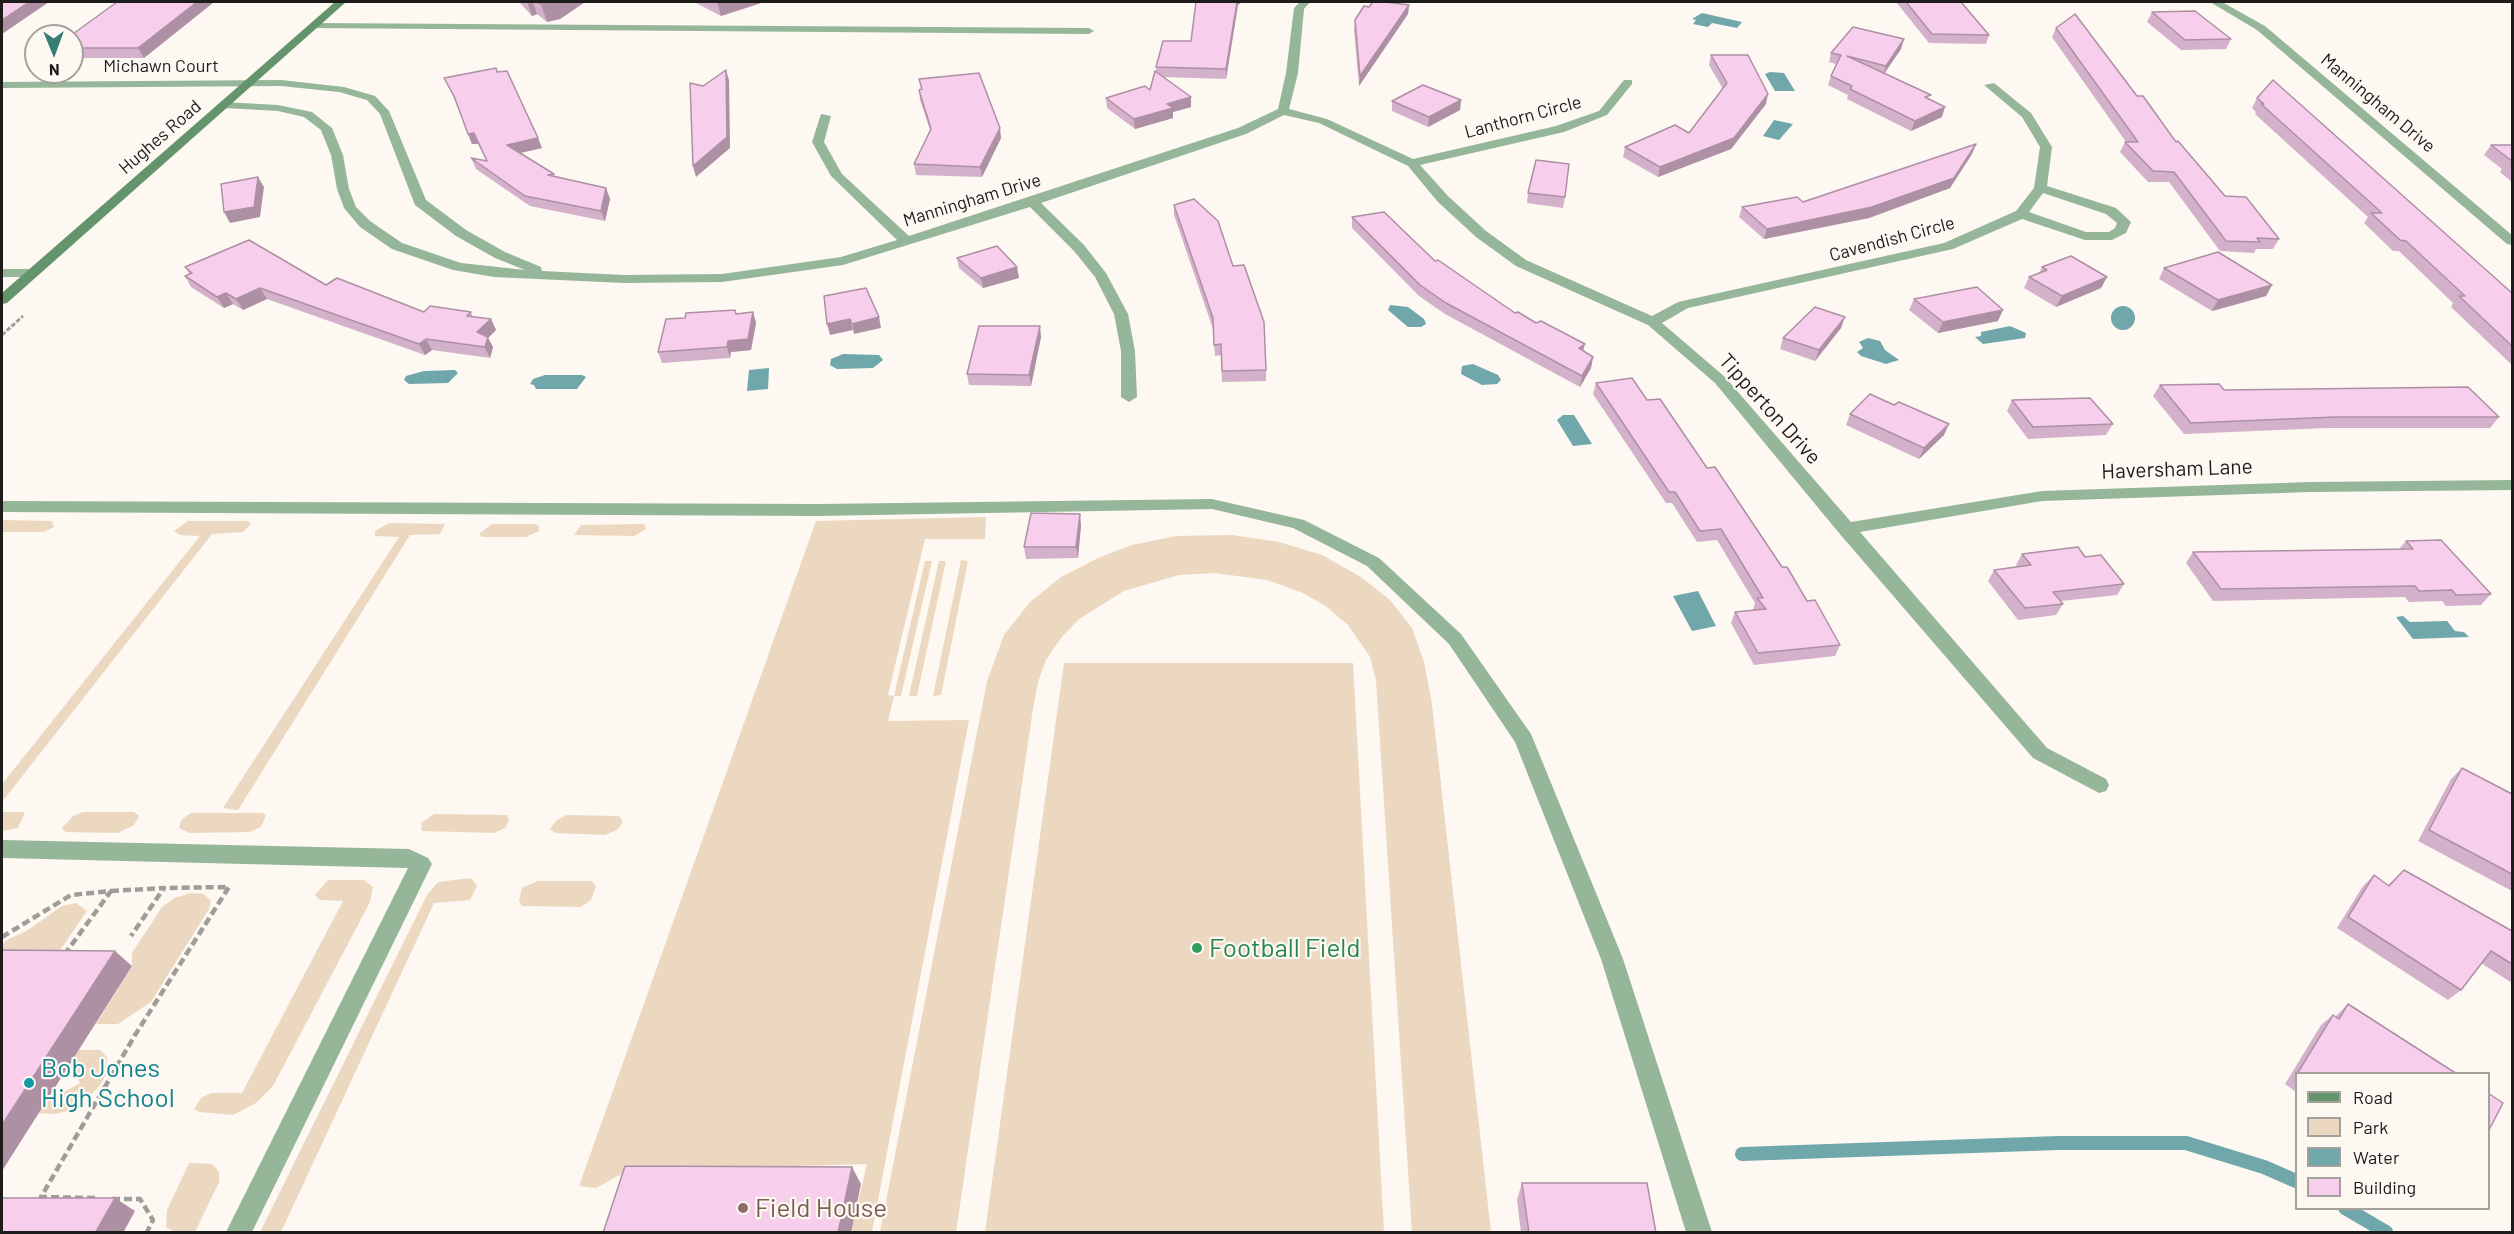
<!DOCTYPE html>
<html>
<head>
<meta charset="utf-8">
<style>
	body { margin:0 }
	#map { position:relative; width:2514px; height:1234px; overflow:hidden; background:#fdf8f2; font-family:Barlow,sans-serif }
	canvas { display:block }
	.frame { position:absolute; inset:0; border:3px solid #1e1c1a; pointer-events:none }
	.legend { position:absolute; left:2295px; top:1072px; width:195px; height:138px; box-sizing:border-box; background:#fdf8f2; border:2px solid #a4a09c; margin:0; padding:8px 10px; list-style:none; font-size:18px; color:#1e1c1a }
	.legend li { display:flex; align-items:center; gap:12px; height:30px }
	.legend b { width:30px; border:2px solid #a4a09c }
	.north { position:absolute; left:24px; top:24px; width:60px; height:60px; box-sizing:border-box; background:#fdf8f2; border:2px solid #a4a09c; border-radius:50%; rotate:179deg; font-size:16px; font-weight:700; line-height:24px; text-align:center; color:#1e1c1a }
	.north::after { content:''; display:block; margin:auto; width:21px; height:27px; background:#377d73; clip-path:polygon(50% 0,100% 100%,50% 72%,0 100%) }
</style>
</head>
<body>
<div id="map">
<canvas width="2514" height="1234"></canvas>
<div class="frame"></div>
<ul class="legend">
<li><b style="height:8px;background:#64946b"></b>Road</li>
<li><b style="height:16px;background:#ecd8c0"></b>Park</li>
<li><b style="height:16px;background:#6fa7aa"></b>Water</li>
<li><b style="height:16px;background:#f7ceeb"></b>Building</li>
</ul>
<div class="north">N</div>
</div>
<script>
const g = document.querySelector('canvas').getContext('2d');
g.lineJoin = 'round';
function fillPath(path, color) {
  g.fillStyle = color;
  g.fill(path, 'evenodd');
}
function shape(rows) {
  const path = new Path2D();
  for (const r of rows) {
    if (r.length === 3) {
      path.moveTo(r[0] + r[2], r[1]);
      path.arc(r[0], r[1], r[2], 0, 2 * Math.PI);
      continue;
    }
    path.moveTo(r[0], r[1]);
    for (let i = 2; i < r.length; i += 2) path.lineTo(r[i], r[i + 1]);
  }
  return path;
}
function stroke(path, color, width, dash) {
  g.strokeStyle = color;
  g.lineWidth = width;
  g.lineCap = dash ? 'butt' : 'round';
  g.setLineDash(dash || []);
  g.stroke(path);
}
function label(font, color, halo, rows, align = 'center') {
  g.font = font + ' Barlow,sans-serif';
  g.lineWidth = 4.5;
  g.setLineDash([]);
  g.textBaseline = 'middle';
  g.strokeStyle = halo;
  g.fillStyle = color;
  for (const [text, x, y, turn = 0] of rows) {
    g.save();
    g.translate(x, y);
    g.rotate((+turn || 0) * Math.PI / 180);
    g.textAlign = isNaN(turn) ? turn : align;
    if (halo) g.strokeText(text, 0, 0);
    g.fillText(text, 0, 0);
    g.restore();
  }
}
const green = shape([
	[986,517,985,539,925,539,888,695,894,696,925,561,932,561,901,696,894,696,888,721,969,720,872,1232,851,1232,867,1164,627,1171,596,1188,579,1186,816,521],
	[2,520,52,521,54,527,44,532,2,532],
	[188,521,247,521,251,524,243,532,212,534,2,802,2,784,200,536,180,535,174,531],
	[389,523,445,524,440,534,410,535,238,810,223,808,399,537,375,536,375,531],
	[492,524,535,524,539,526,539,531,526,537,482,537,479,534],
	[644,524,646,529,634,536,574,535,581,525],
	[1232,535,1279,542,1322,555,1361,577,1390,600,1412,628,1424,662,1432,704,1491,1232,1412,1232,1376,680,1370,657,1348,625,1327,607,1303,593,1267,580,1214,573,1179,575,1124,591,1079,619,1061,638,1046,660,1038,682,1033,709,956,1232,880,1232,987,681,1004,635,1030,602,1061,577,1100,557,1132,545,1176,536],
	[961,560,968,561,941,695,933,696],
	[939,561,946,561,917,696,909,696],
	[1064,663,1353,663,1384,1232,985,1232],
	[2,812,25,812,18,828,2,831],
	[83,812,134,812,139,816,134,825,118,833,65,832,62,828,73,816],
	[191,813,262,813,266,815,261,827,250,832,189,833,179,828,182,819],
	[434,814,507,815,509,821,505,828,494,833,422,831,421,823],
	[567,815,619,816,623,822,617,830,605,835,555,833,550,829,557,820],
	[471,878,477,886,470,900,434,903,281,1232,260,1232,427,895,438,882],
	[328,880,364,880,373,887,370,902,273,1086,256,1103,233,1115,199,1112,194,1109,201,1098,211,1093,242,1093,343,901,320,900,315,895],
	[538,881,591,881,596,886,591,900,581,907,522,906,519,900,522,888],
	[191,893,204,894,211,901,209,909,151,1002,118,1024,96,1024,132,966,132,953,162,907,174,898],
	[76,903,87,911,56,956,2,956,2,947,5,941,28,930,62,906],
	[78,1050,100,1050,107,1057,106,1075,100,1085,91,1095,67,1111,55,1114,39,1113,45,1103,80,1083,70,1063],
	[189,1163,212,1164,219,1172,219,1182,195,1232,174,1232,166,1227,167,1210]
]);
const water = shape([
	[1702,13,1742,22,1737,28,1712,23,1708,27,1693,24,1696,20,1692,19],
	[1770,72,1784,73,1795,91,1775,91,1765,74],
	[1774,120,1793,124,1779,140,1763,136],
	[1390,305,1408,307,1424,319,1426,324,1421,327,1408,327,1388,310],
	[2123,318,12],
	[2010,326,2026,333,2025,338,1983,344,1975,337,1981,336,1981,332],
	[1868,338,1880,341,1885,350,1899,360,1886,364,1861,356,1857,352,1863,348,1859,342],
	[843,354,879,355,883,360,873,368,837,369,830,365,831,359],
	[1473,364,1498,375,1501,380,1497,384,1482,385,1461,374,1462,366],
	[769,368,768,389,747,391,749,370],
	[424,371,455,370,458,373,448,383,409,384,404,380,406,376],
	[545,375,582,375,586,377,577,389,536,389,534,385,530,384,533,379],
	[1563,415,1574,415,1592,444,1573,446,1557,420],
	[1698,591,1716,626,1692,631,1673,596],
	[2403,616,2410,622,2447,621,2455,631,2464,632,2469,637,2413,639,2396,617]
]);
const stream = shape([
	[1742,1154,2059,1143,2186,1143,2264,1167,2296,1181],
	[2345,1208,2386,1232]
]);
const pathFar1 = shape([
	[2,335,23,316]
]);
const path = shape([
	[111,891,164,888,131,936],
	[2,937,71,895,111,891,67,951],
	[95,1198,41,1197,135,1035,229,887,164,888],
	[112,1199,140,1199,153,1220,147,1232]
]);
const service = shape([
	[313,23,1089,28,1094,31,1089,34,309,28,308,26,313,23],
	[1212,499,1304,520,1379,558,1461,634,1531,734,1623,959,1712,1232,1686,1232,1601,959,1515,742,1449,644,1367,566,1293,528,1212,509,819,516,2,512,2,501,819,504,1212,499],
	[2,840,409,849,428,858,432,864,252,1232,226,1232,408,868,2,858,2,840]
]);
const minor = shape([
	[1300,2,1310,2,1304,9,1298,73,1289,109,1327,119,1413,159,1556,126,1599,111,1624,80,1632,80,1632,84,1607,115,1564,132,1420,165,1448,196,1486,231,1526,260,1652,316,1678,302,1944,243,2016,211,2034,188,2040,147,2022,117,1984,85,1994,83,2031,113,2052,147,2047,186,2116,208,2131,222,2126,233,2112,240,2085,240,2022,219,1953,249,1688,308,1662,323,1725,377,1851,522,2042,491,2311,482,2512,480,2512,490,2311,492,2042,501,1860,532,2047,748,2106,779,2109,785,2106,791,2099,793,2033,758,1839,533,1715,383,1648,325,1516,266,1476,237,1438,202,1408,166,1319,123,1284,115,1246,134,1041,203,1084,245,1106,273,1128,314,1135,351,1137,397,1129,402,1121,397,1121,351,1114,314,1095,277,1074,251,1030,207,843,265,722,282,624,283,494,277,453,270,392,249,360,227,344,208,337,189,331,155,321,130,304,117,278,111,224,108,218,105,224,102,278,105,312,112,332,128,343,155,349,189,356,207,370,221,402,243,461,263,525,270,495,258,456,236,415,205,380,114,367,100,339,92,281,86,2,88,2,82,281,80,344,87,375,96,389,111,426,200,466,230,505,252,541,267,542,271,624,275,722,274,841,257,897,240,831,176,812,142,821,114,831,116,824,142,842,174,909,236,1238,128,1278,109,1286,73,1294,8,1300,2],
	[2043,193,2106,214,2117,223,2115,228,2109,232,2086,232,2029,212,2043,193],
	[2210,2,2222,2,2265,26,2512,235,2512,245,2507,244,2257,30,2210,2],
	[2,269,32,269,39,273,32,277,2,277,2,269]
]);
const secondary = shape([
	[335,2,346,2,7,303,2,304,2,293,335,2]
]);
const wall = shape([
	[117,2,214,2,144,58,72,58,72,36],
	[519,2,585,2,560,19,547,22,537,14,532,16],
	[694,2,761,2,761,3,721,16],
	[1896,2,1961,2,1989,35,1986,44,1929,43],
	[1238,5,1226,79,1163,77,1191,107,1173,112,1173,118,1135,129,1107,108,1106,98,1150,90,1156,72,1156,67],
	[1409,5,1408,14,1359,86,1354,30,1355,20,1369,7],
	[2152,12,2231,39,2226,49,2181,50,2147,22],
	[2056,28,2137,96,2176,142,2225,196,2279,239,2273,249,2256,249,2254,253,2220,251,2169,182,2148,182,2120,152,2125,142,2126,142,2052,37],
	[1901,49,1884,74,1929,99,1942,117,1911,131,1847,99,1848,95,1828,85,1831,76,1836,64,1829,62,1831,53],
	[1711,55,1766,104,1731,149,1658,177,1623,157,1625,147,1689,133,1723,89,1709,65],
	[498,72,538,138,542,148,520,153,554,174,555,176,606,188,610,199,605,221,530,206,476,169,471,158,487,161,478,144,472,144,456,102,444,78],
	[919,79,1001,138,982,177,916,175,914,164,930,130,920,100,919,90,921,89],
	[2257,98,2512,293,2512,365,2451,307,2453,303,2399,251,2393,251,2364,223,2368,217,2255,114,2256,112,2252,108],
	[1461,100,1460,110,1428,127,1392,111,1392,101],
	[2491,145,2512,145,2512,182,2500,172,2502,169,2484,155],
	[1972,154,1950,188,1869,218,1764,239,1739,217,1742,207,1803,202],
	[1528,193,1565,197,1563,208,1527,203],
	[1174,205,1266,370,1266,381,1222,382,1221,355,1215,356,1213,329,1174,215],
	[1352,217,1435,261,1515,313,1593,357,1591,368,1580,387,1445,314,1419,296,1352,228],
	[957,258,1017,267,1019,278,983,288,959,268],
	[185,267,326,285,424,312,471,312,473,317,491,319,496,330,488,338,493,347,490,358,432,350,425,355,267,299,243,310,233,304,224,308,191,287,185,276,189,274],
	[2042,267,2107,277,2101,288,2056,307,2024,288,2029,277,2039,274],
	[2164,268,2272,285,2266,296,2212,311,2159,279],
	[1914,299,1998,321,1938,333,1909,310],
	[753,312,756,323,751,350,731,352,730,358,662,363,658,352,737,314],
	[1841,328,1815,361,1780,349,1783,338],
	[1041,337,1031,386,969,385,967,374],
	[1596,383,1647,400,1707,468,1840,645,1835,656,1754,665,1731,623,1735,612,1753,610,1755,603,1717,540,1697,542,1672,503,1666,503,1593,394],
	[2160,385,2499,417,2490,428,2327,428,2184,434,2153,396],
	[2012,400,2113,424,2106,435,2028,439,2007,411],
	[1850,414,1944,435,1919,459,1846,425],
	[1081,525,1078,558,1026,559,1024,547],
	[2406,541,2491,594,2481,605,2446,606,2442,601,2409,602,2405,597,2213,601,2186,563,2193,552,2399,549],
	[2022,554,2085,557,2124,584,2117,595,2061,601,2063,604,2056,615,2018,620,1988,581,1994,570,2017,567,2016,565],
	[2462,768,2511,793,2512,790,2512,891,2418,841,2451,779],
	[2404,870,2512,931,2512,983,2481,963,2461,990,2448,1000,2337,928,2363,886,2374,875,2388,885],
	[2348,1004,2457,1074,2296,1074,2296,1092,2285,1084,2321,1025,2333,1015,2335,1017],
	[1522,1183,1656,1233,1521,1233,1517,1200]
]);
const shadedWall = shape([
	[29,2,49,2,2,34,2,20],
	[197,2,214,2,144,58,138,48],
	[527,2,533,2,537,14,532,16],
	[552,2,585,2,560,19,547,22,541,4],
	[717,2,761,2,761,3,721,16],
	[1237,2,1242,2,1238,5,1226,79,1226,69],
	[1409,5,1408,14,1359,86,1360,76],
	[1904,39,1901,49,1883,75,1886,66],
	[726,70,729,80,730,148,696,177,693,166],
	[1768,94,1766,104,1731,149,1658,177,1660,167],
	[1191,97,1191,107,1173,112,1173,118,1135,129,1134,119,1167,104],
	[1461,100,1460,110,1428,127,1429,117],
	[1945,107,1942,117,1911,131,1915,121],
	[1000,128,1001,138,982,177,980,167],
	[474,133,478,144,472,144,468,134],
	[538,138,542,148,511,155,507,145],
	[1976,144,1972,154,1950,188,1869,218,1764,239,1767,229],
	[258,177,264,187,260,217,230,223,224,212],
	[606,188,610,199,605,221,601,211],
	[1017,267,1019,278,983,288,981,278],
	[2107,277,2101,288,2056,307,2062,296],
	[2272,285,2266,296,2212,311,2218,300],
	[260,288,267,299,243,310,236,299],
	[226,293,233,304,224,308,217,297],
	[2003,310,1998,321,1938,333,1943,322],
	[753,312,756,323,751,350,731,352,730,358,727,347,728,341],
	[879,317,881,328,854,334,852,324],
	[1845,317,1841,328,1815,361,1819,350],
	[491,319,496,330,488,338,493,347,490,358,477,332],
	[850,319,853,330,830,335,827,324],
	[1040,326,1041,337,1031,386,1029,375],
	[426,339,432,350,425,355,419,344],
	[1585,344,1582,354,1579,348],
	[1593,357,1591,368,1580,387,1582,376],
	[1949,424,1944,435,1919,459,1924,448],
	[1080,514,1081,525,1078,558,1076,547],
	[115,951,132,966,2,1171,2,1125],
	[852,1167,861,1184,851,1233,838,1233],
	[115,1198,135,1211,123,1233,95,1233]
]);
const building = shape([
	[2,2,29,2,2,20,2,2],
	[117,2,197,2,138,48,72,48,72,36,70,36,117,2],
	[537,2,552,2,541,4,537,2],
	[1196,2,1237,2,1226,69,1156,67,1163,41,1191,41,1196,2],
	[1373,2,1385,2,1409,5,1360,76,1355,20,1364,6,1369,7,1373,2],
	[1906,2,1961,2,1989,35,1932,34,1906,2],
	[2195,11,2231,39,2185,40,2152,12,2195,11],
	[2075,14,2137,96,2143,96,2176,142,2178,141,2225,196,2246,197,2279,239,2257,238,2260,242,2226,241,2174,172,2153,171,2125,142,2138,142,2056,28,2075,14],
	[1853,27,1904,39,1886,66,1847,56,1931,95,1925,97,1945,107,1915,121,1850,89,1852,86,1831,76,1841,55,1831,53,1853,27],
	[1711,55,1748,55,1768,94,1734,138,1660,167,1625,147,1675,125,1689,133,1727,83,1711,55],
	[496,68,497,72,507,71,538,138,507,145,554,174,548,175,606,188,601,211,525,196,471,158,487,161,474,133,468,134,454,96,444,78,496,68],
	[726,70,727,137,693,166,690,83,703,86,726,70],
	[1155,71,1191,97,1167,104,1173,108,1134,119,1106,98,1145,86,1150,90,1155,71],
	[979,73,1000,128,980,167,914,164,931,129,919,90,922,89,919,79,979,73],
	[2273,80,2512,293,2512,346,2459,296,2465,296,2406,241,2400,240,2371,213,2382,213,2261,104,2264,104,2257,98,2273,80],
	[1423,85,1461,100,1429,117,1392,101,1423,85],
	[1976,144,1954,178,1872,207,1767,229,1742,207,1797,197,1803,202,1976,144],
	[2491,145,2512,145,2512,161,2491,145],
	[1536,160,1569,164,1565,197,1528,193,1536,160],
	[258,177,254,207,224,212,221,184,258,177],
	[1194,199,1218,221,1233,266,1244,265,1264,322,1266,370,1222,371,1221,344,1214,345,1213,318,1174,205,1194,199],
	[1384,212,1435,261,1438,260,1515,313,1518,312,1536,323,1541,321,1585,344,1579,348,1593,357,1582,376,1446,303,1420,285,1352,217,1384,212],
	[249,240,326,285,337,278,424,312,430,306,471,312,467,316,491,319,477,332,488,337,485,347,426,339,419,344,260,288,236,299,226,293,217,297,185,276,192,273,185,267,249,240],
	[997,246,1017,267,981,278,957,258,997,246],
	[2218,252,2272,285,2218,300,2164,268,2218,252],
	[2071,256,2107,277,2062,296,2029,277,2047,270,2042,267,2071,256],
	[1977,287,2003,310,1943,322,1914,299,1977,287],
	[866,288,879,317,852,324,850,319,827,324,824,296,866,288],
	[1815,307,1845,317,1819,350,1783,338,1815,307],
	[735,310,736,314,753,312,748,339,728,341,727,347,658,352,666,319,685,318,686,313,735,310],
	[979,326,1040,326,1029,375,967,374,979,326],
	[1632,378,1647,400,1660,399,1707,468,1715,467,1782,567,1787,567,1807,601,1815,600,1840,645,1758,653,1735,612,1766,609,1757,598,1763,598,1721,529,1700,531,1675,492,1669,492,1596,383,1632,378],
	[2219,384,2224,390,2468,387,2499,417,2335,417,2191,423,2160,385,2219,384],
	[1870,394,1894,405,1899,402,1949,424,1924,448,1850,414,1870,394],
	[2090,398,2113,424,2033,427,2012,400,2090,398],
	[1031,513,1080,514,1076,547,1024,547,1031,513],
	[2441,540,2491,594,2456,595,2452,590,2419,591,2415,586,2221,589,2193,552,2413,549,2406,541,2441,540],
	[2078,547,2085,557,2101,555,2124,584,2053,592,2063,604,2025,608,1994,570,2031,565,2022,554,2078,547],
	[2462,768,2512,794,2512,874,2429,830,2462,768],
	[2404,870,2512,931,2512,964,2491,951,2461,990,2348,917,2374,875,2389,886,2404,870],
	[2,950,115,951,2,1125,2,950],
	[2348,1004,2457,1074,2297,1074,2333,1015,2339,1019,2348,1004],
	[2488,1093,2503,1103,2488,1132,2488,1093],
	[625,1166,852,1167,838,1233,603,1233,625,1166],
	[1522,1183,1647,1183,1656,1233,1529,1233,1522,1183],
	[2,1198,115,1198,95,1233,2,1233,2,1198]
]);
const markers = [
	[1197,948,6,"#2e9e5b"],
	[29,1083,6,"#0f9aa8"],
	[743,1208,6,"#8d6e63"]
];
const farStreetnames = [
	["Michawn Court",161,66],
	["Manningham Drive",2378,103,40],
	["Lanthorn Circle",1523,117,-15],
	["Hughes Road",160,137,-41],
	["Manningham Drive",972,200,-17],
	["Cavendish Circle",1892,239,-15]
];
const streetNames = [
	["Tipperton Drive",1770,409,48],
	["Haversham Lane",2177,469,-2]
];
const nearLeisurenames = [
	["Football Field",1209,948]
];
const nearCulturenames = [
	["Bob Jones",41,1068],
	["High School",41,1098]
];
const nearEducationnames = [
	["Field House",755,1208]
];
fillPath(green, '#ecd8c0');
fillPath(water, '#6fa7aa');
stroke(stream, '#6fa7aa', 14);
stroke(pathFar1, '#a09d98', 3, [4.5, 2]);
stroke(path, '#a09d98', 4.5, [8, 4]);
fillPath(service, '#95b699');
fillPath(minor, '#95b699');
fillPath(secondary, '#64946b');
fillPath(wall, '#d4b1ca');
fillPath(shadedWall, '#ad90a4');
fillPath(building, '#f7ceeb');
stroke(building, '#ad90a4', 1.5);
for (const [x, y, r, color] of markers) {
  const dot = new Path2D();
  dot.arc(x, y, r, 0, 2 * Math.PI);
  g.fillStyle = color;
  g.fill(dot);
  stroke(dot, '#fdf8f2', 2);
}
label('18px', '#1e1c1a', '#fdf8f2', farStreetnames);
label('21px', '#1e1c1a', '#fdf8f2', streetNames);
label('26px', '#27864d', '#fdf8f2', nearLeisurenames, 'left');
label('26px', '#0d838f', '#fdf8f2', nearCulturenames, 'left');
label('26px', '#785e54', '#fdf8f2', nearEducationnames, 'left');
</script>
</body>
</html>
